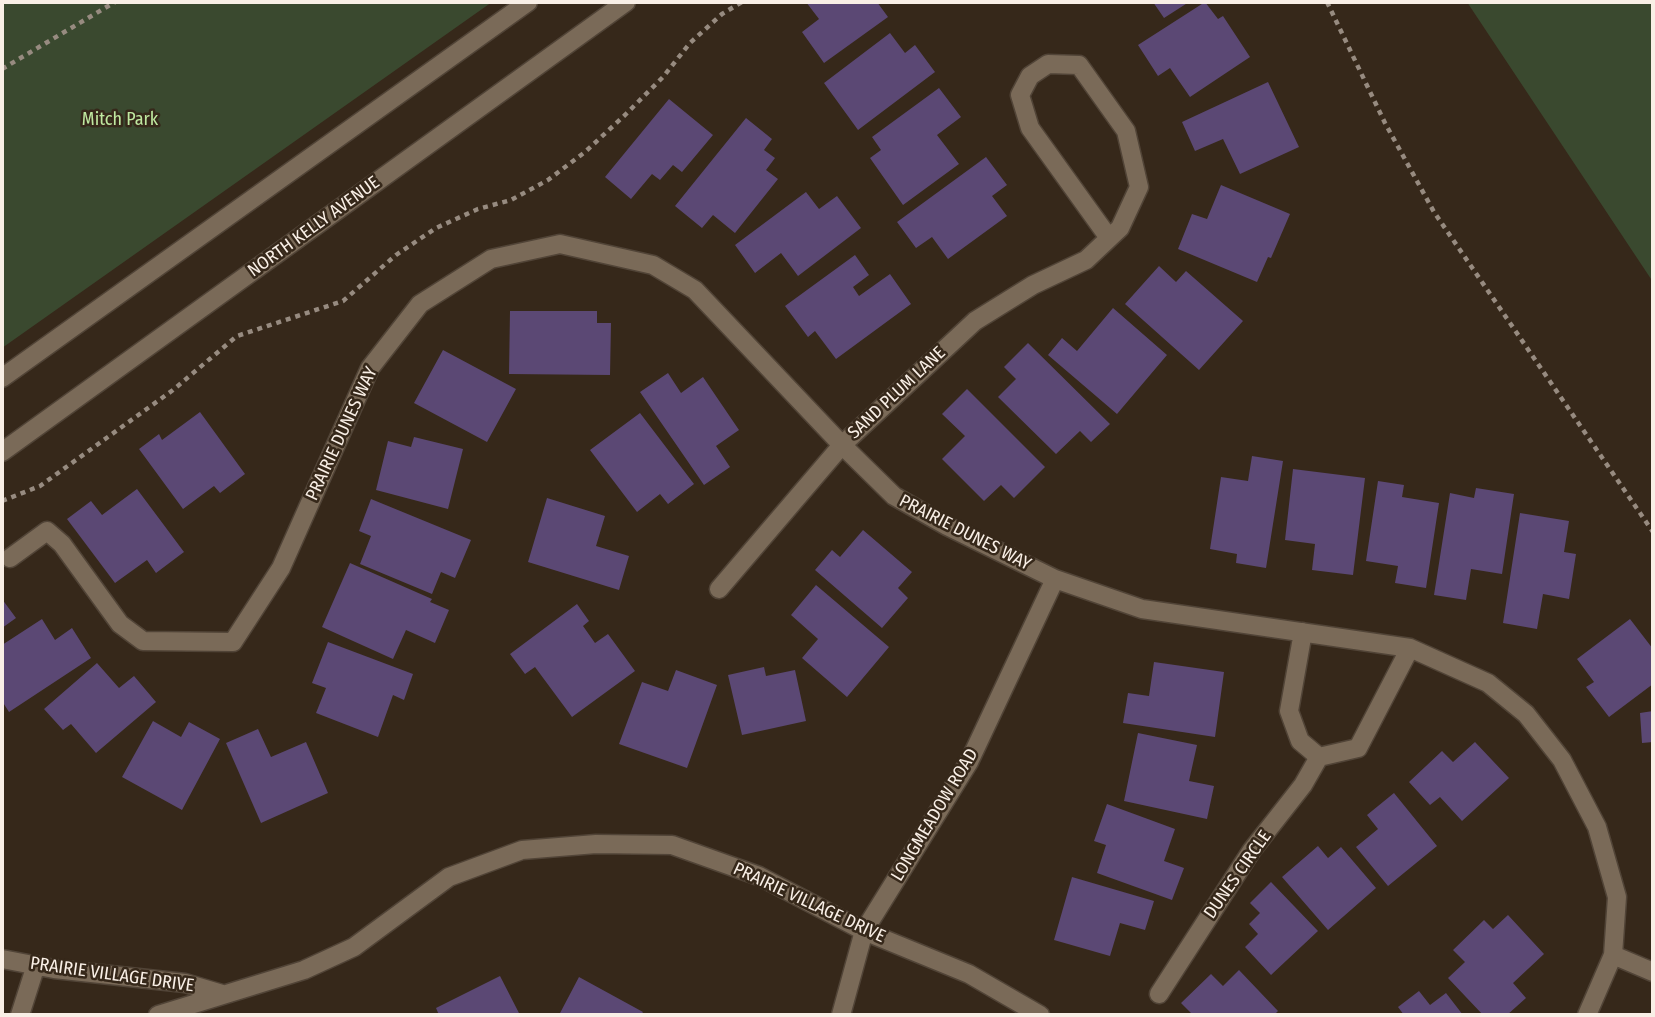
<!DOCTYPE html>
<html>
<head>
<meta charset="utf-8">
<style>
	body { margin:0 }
	#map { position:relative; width:1655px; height:1017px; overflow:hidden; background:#36281a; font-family:"Fira Sans Condensed",sans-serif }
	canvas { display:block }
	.frame { position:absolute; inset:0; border:4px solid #f9efe6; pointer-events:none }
</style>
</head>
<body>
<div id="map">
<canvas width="1655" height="1017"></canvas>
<div class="frame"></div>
</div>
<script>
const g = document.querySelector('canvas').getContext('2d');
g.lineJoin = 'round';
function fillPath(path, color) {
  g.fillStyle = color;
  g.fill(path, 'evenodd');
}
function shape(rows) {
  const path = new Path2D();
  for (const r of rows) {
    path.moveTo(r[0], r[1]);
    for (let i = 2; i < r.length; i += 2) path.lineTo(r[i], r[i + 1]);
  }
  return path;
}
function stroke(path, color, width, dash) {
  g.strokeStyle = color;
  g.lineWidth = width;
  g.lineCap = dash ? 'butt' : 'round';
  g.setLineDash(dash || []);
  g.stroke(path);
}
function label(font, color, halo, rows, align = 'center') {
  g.font = font + ' "Fira Sans Condensed",sans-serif';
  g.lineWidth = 5;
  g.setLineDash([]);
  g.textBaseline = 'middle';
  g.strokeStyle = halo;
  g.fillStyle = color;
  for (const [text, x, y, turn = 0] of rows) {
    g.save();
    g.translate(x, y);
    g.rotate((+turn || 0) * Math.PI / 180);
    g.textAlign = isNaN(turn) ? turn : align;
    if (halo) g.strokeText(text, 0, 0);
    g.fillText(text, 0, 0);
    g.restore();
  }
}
const green = shape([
	[2,2,492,2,2,348],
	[1467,2,1653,2,1653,282]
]);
const building = shape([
	[806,2,877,2,888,17,824,63,802,32,819,19],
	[1153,2,1189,2,1164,18],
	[1205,2,1218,19,1223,16,1250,57,1190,97,1170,68,1158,76,1138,45],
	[890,33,905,53,915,45,935,72,858,130,824,83],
	[1268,82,1299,147,1240,174,1223,139,1195,151,1182,122],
	[939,88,961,117,937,135,959,164,903,205,870,158,881,150,872,137],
	[669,99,713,135,682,172,673,165,660,180,652,174,631,199,605,177],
	[746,118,772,139,764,150,775,158,766,170,778,179,735,233,713,215,702,228,675,206],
	[986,157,1007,185,992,196,1007,216,948,259,932,237,916,248,897,222],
	[1221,185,1290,214,1271,258,1268,257,1257,282,1178,249,1192,214,1207,219],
	[806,192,819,209,837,196,861,228,798,276,781,253,755,273,735,245],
	[855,255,869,275,853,287,859,296,890,274,911,304,836,359,815,331,808,337,785,306],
	[1159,266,1176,282,1186,271,1243,321,1199,370,1125,304],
	[1113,308,1167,355,1117,414,1048,355,1062,338,1077,351],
	[510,311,597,311,597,323,611,323,610,375,509,374],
	[1028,343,1110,424,1091,442,1080,431,1056,454,998,397,1016,379,1004,367],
	[443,350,516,389,487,442,414,403],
	[668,373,681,393,703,377,739,430,716,446,730,467,704,485,640,392],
	[967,389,1045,467,1014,498,1001,485,984,501,942,459,965,436,942,414],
	[200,412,245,474,220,493,214,486,183,509,139,449,159,434,162,440],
	[640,413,694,484,668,504,660,494,637,512,590,450],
	[414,437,463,449,448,509,376,490,388,441,411,447],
	[1252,456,1283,461,1266,568,1236,563,1237,554,1210,549,1221,477,1248,481],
	[1293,469,1365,478,1353,575,1312,570,1315,544,1285,540],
	[1378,481,1404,485,1402,497,1439,503,1426,588,1395,583,1398,566,1366,561],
	[1476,488,1514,494,1502,574,1471,569,1466,600,1434,595,1450,493,1474,498],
	[137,489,184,552,156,573,147,560,115,583,67,519,91,501,102,515],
	[547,498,605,516,596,546,629,556,619,590,528,562],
	[371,499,471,540,455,578,441,572,432,594,360,564,371,536,359,531],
	[1520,513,1569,521,1564,552,1576,554,1569,599,1543,594,1537,629,1503,623],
	[863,530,912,572,898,588,908,598,882,628,815,570,832,550,840,557],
	[350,563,432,599,430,602,449,610,435,643,406,630,393,659,322,627],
	[816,585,889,647,847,697,802,658,818,639,791,615],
	[2,599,16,618,2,628],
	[577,604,589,621,583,626,595,643,608,634,635,671,572,717,535,667,525,674,510,654],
	[42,619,55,640,72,628,91,658,9,712,2,701,2,645],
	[1630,619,1653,649,1653,684,1609,717,1586,687,1594,682,1577,659],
	[328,642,413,674,404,700,393,695,378,737,316,713,326,688,312,683],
	[1154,662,1224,672,1215,737,1123,723,1128,693,1149,696],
	[97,663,119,688,134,676,156,702,96,753,71,724,63,730,44,709],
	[764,667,766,676,795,670,806,721,742,735,728,675],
	[676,670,717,685,687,768,619,744,642,682,668,691],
	[1653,711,1653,742,1642,743,1640,713],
	[153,721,181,737,189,722,220,739,182,810,122,777],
	[258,729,271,757,306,742,328,793,261,823,226,743],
	[1138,733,1197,745,1189,781,1214,786,1207,819,1124,801],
	[1475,742,1509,778,1462,821,1440,797,1430,805,1409,782,1442,751,1453,762],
	[1394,793,1437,846,1388,886,1356,847,1378,829,1367,815],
	[1107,804,1175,829,1164,861,1184,868,1172,900,1097,873,1106,845,1094,841],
	[1318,846,1328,858,1341,847,1376,888,1328,930,1282,877],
	[1072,877,1154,901,1145,930,1120,923,1110,956,1054,940],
	[1271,882,1318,931,1271,975,1245,947,1258,934,1249,924,1260,913,1250,903],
	[1508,915,1544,954,1513,983,1526,998,1507,1015,1483,1015,1448,978,1465,962,1453,950,1484,920,1493,929],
	[1239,970,1278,1011,1274,1015,1193,1015,1181,1003,1211,974,1223,986],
	[500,976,520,1015,439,1015,436,1008],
	[579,977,643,1012,641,1015,559,1015],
	[1419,991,1430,1005,1446,993,1463,1015,1404,1015,1398,1007]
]);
const path = shape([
	[1327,2,1385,123,1434,212,1653,532],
	[2,69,115,2],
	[2,501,40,486,173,390,237,336,343,301,396,255,436,228,478,209,511,200,548,180,585,152,625,115,663,77,690,43,722,14,742,2]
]);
const minor = shape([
	[2,378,528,2],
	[2,452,626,2],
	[10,558,47,531,62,544,120,624,143,641,233,642,281,568,370,368,420,304,491,259,560,244,653,265,695,290,842,445,894,496,947,526,1055,579,1142,609,1410,648,1488,683,1526,714,1562,760,1597,827,1617,897,1613,955,1587,1015],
	[719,589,842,445,975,321,1033,285,1086,260,1120,228,1139,187,1126,131,1079,65,1048,64,1030,76,1020,95,1030,128,1109,238],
	[1303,632,1289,711,1300,741,1319,757],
	[1613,955,1653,972],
	[2,959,54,969,185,983,222,994],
	[1159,994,1252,850,1303,785,1319,757,1358,748,1410,648],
	[20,1015,36,965],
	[158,1015,304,970,354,947,449,877,522,850,596,844,672,845,759,876,864,931,969,974,1040,1015],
	[841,1015,864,931,969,762,1055,579]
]);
const parkNames = [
	["Mitch Park",120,120]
];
const streetNames = [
	["NORTH KELLY AVENUE",314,227,-36],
	["SAND PLUM LANE",897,393,-43],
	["PRAIRIE DUNES WAY",342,434,-65],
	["PRAIRIE DUNES WAY",965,533,27],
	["LONGMEADOW ROAD",935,815,-59],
	["DUNES CIRCLE",1238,875,-55],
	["PRAIRIE VILLAGE DRIVE",809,903,25],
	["PRAIRIE VILLAGE DRIVE",112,975,8]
];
fillPath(green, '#3a492f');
fillPath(building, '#5b4874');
stroke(minor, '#514437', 21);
stroke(path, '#978b80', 4.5, [5, 5]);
stroke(minor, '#7a6a58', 18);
label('18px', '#bfe8a0', '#36281a', parkNames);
label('18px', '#f9efe6', '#36281a', streetNames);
</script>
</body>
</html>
